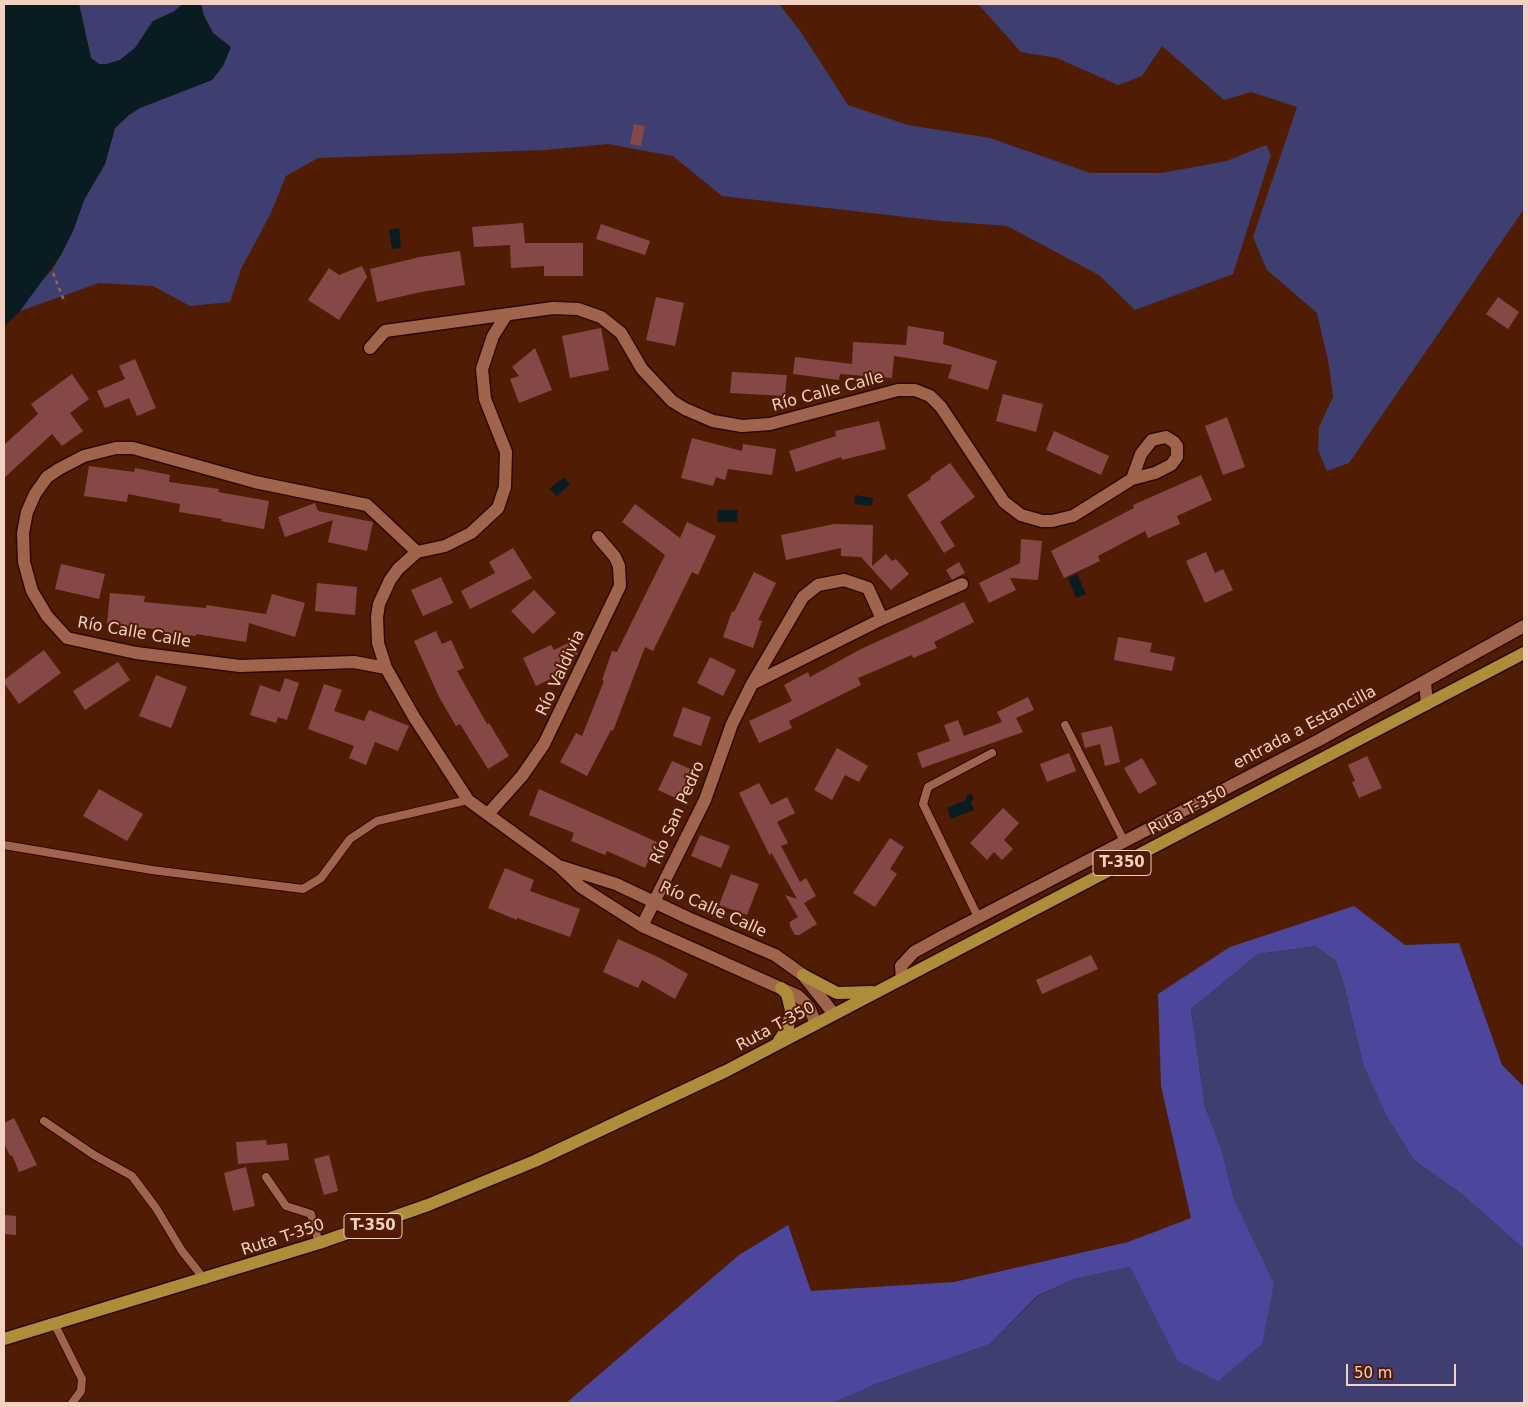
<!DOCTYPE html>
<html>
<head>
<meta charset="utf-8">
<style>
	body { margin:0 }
	#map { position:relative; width:1528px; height:1407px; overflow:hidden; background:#501d04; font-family:"DejaVu Sans",sans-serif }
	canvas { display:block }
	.frame { position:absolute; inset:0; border:5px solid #f2d0c2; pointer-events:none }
	.scale { position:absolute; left:1346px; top:1364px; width:110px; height:22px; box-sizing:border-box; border:2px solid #f2d0c2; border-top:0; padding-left:6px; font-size:15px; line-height:18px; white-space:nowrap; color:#f2d0c2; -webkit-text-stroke:4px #501d04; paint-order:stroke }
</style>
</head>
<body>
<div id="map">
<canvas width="1528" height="1407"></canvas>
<div class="frame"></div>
<div class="scale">50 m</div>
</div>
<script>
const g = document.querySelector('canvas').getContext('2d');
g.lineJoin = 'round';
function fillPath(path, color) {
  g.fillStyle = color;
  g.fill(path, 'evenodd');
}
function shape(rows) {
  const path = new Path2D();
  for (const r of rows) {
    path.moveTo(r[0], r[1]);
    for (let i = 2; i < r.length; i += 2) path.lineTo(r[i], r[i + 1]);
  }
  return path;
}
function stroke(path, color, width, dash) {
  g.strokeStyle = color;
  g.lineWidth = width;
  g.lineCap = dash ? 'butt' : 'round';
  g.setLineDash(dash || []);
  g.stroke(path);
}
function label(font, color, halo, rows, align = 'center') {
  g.font = font + ' "DejaVu Sans",sans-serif';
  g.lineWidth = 4;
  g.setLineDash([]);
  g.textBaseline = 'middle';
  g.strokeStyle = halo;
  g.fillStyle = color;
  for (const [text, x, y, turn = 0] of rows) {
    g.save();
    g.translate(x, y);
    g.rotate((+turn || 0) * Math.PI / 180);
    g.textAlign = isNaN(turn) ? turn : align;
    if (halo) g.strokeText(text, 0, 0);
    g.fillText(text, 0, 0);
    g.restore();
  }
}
const green = shape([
	[79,4,183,4,173,12,153,21,135,48,120,60,107,64,99,64,91,58],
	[201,4,779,4,801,32,848,105,908,125,990,138,1090,173,1161,173,1227,161,1266,145,1271,155,1233,274,1135,310,1099,275,1007,226,941,221,722,196,673,156,608,144,545,150,318,158,286,176,270,215,241,269,230,302,190,306,153,286,99,283,20,311,39,284,53,269,73,231,84,200,105,164,115,128,129,115,140,108,212,80,223,66,230,47,213,33,204,16],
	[978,4,1524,4,1524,209,1349,463,1327,471,1318,450,1319,427,1333,397,1329,365,1317,313,1267,270,1253,237,1297,107,1251,92,1224,100,1162,46,1142,76,1118,85,1057,58,1021,52],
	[1315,946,1336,961,1344,985,1364,1067,1386,1115,1414,1160,1463,1195,1524,1249,1524,1403,832,1403,876,1384,990,1344,1038,1296,1074,1279,1130,1267,1145,1296,1274,1283,1234,1199,1221,1148,1205,1107,1191,1009,1258,954]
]);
const forest = shape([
	[1354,906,1405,945,1459,943,1502,1065,1524,1087,1524,1249,1463,1195,1414,1160,1386,1115,1364,1067,1344,985,1336,961,1315,946,1258,954,1191,1009,1205,1107,1221,1148,1234,1199,1274,1283,1262,1344,1218,1381,1178,1361,1130,1267,1074,1279,1037,1296,990,1344,876,1384,832,1403,566,1403,739,1255,788,1225,811,1291,954,1282,1128,1242,1191,1218,1161,1086,1158,994,1230,947]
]);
const water = shape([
	[4,4,79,4,91,58,99,64,107,64,120,60,135,48,153,21,173,12,183,4,201,4,204,16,213,33,231,47,223,66,212,80,140,108,129,115,115,128,105,164,84,200,73,231,61,255,20,311,4,327],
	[399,228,401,248,392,249,389,230],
	[564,477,570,484,557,496,549,489],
	[855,495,873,498,872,506,854,504],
	[718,510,738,510,737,522,717,522],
	[1077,574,1086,594,1076,598,1068,578],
	[971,793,974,799,971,802,974,810,951,819,947,808,966,800,966,796]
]);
const building = shape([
	[634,124,645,126,641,146,630,144],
	[523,223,525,243,583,243,583,276,544,276,544,266,511,268,510,245,474,247,472,227],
	[601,224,650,241,645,255,596,239],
	[460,251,465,285,421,292,377,302,370,269,420,257],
	[362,266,367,277,339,320,308,300,329,268,339,275],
	[656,297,684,303,675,346,646,340],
	[1498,297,1519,312,1508,329,1486,314],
	[908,326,944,332,943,344,997,361,988,390,948,378,952,365,894,356,892,378,840,374,839,380,793,374,795,357,852,364,853,342,906,345],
	[601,328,609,370,570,378,562,336],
	[535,348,552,390,519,403,510,379,519,376,512,367],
	[135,359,156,408,137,416,129,398,105,408,97,391,125,379,119,366],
	[732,372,787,375,785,396,730,393],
	[72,374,89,399,70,413,83,431,62,446,52,434,4,478,4,445,38,414,31,404],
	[1003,394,1043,404,1036,432,996,421],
	[1227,417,1245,467,1223,475,1205,426],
	[879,421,886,449,842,460,841,457,796,472,789,451,836,436,835,431],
	[1054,431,1109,456,1101,475,1046,450],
	[692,438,742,451,743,444,776,449,772,475,728,469,725,480,716,477,713,486,681,478],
	[950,463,975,497,940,522,955,546,944,553,907,495,931,479,930,477],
	[89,466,134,472,135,468,170,475,169,482,219,489,218,492,269,501,264,529,221,521,222,519,179,512,180,504,128,494,127,502,84,496],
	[1201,475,1212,500,1177,516,1180,524,1148,538,1145,531,1098,556,1100,561,1064,578,1051,551,1134,508,1133,505],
	[315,503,318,511,373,522,367,551,328,542,333,520,285,537,278,517],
	[635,504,680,538,687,522,716,536,698,575,692,572,653,651,645,647,613,731,611,730,587,776,560,762,576,733,582,736,604,681,602,680,612,651,617,652,665,555,622,522],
	[834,524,873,525,872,566,886,554,892,561,896,559,909,574,891,590,861,557,841,556,841,548,786,560,781,535],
	[1021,539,1042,541,1038,580,1010,578,1016,590,989,603,979,583,1020,563],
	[513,548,532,578,470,609,461,591,495,573,489,562],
	[1206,552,1215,573,1223,569,1233,590,1205,603,1186,561],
	[959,562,965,573,952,580,946,570],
	[61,564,105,574,99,599,55,589],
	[754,572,776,583,758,620,762,621,753,648,723,637,732,611,734,612],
	[441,577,453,603,423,616,411,590],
	[317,583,357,587,355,615,315,611],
	[534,590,556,613,533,634,511,611],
	[110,593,145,596,144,602,206,608,206,605,266,614,272,594,305,603,295,637,249,623,246,642,196,634,196,636,155,632,155,629,107,624],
	[964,602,974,622,934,642,937,648,913,658,912,655,858,678,861,685,789,721,792,728,759,743,749,721,792,701,784,685,808,672,810,677,861,649],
	[436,631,442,644,451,640,464,668,457,671,487,724,489,723,509,756,488,769,460,724,456,726,439,697,414,641],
	[1118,637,1152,643,1150,652,1175,657,1172,671,1114,660],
	[572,641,578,654,561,664,565,672,536,686,523,658,551,645,554,650],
	[44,650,61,673,19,704,4,683,4,680],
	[710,657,736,670,723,696,697,683],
	[118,662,130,680,85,710,73,691],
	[156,675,187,687,171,728,139,716],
	[285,678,299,683,287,720,278,717,276,723,250,715,260,685,280,692],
	[324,684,342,690,334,711,364,721,369,710,409,726,398,751,375,742,366,765,349,758,354,746,308,729],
	[1028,697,1034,710,1016,718,1023,732,922,768,917,753,950,741,944,725,958,720,964,736,1002,722,997,712],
	[683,707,711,717,701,746,673,736],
	[1112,726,1120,762,1105,766,1100,744,1085,748,1081,733],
	[837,748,868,766,859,782,845,775,832,800,814,790],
	[1069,753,1076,771,1047,782,1040,764],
	[1367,756,1382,788,1359,798,1352,782,1355,781,1348,765],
	[1142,758,1157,784,1139,794,1124,768],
	[672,761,695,771,682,801,658,790],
	[759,783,771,805,787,797,795,813,777,822,788,843,781,846,800,882,806,878,816,896,804,903,817,924,799,935,795,935,790,926,790,922,798,917,785,895,797,899,771,852,770,856,739,793],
	[99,789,143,814,127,841,83,816],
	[539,789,657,842,645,868,607,851,605,855,571,841,574,833,529,815],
	[1003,808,1019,823,1004,840,1013,849,1002,860,994,852,987,860,970,843],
	[700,835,730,846,721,868,691,856],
	[890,838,904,847,890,869,897,874,875,907,853,893],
	[505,868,534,880,530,891,580,909,570,937,517,918,517,920,488,908],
	[731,874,759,884,747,915,719,905],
	[618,939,660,958,688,974,675,999,642,980,638,988,603,972],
	[1091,955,1098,969,1042,994,1036,980],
	[14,1118,37,1165,19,1172,12,1155,10,1156,4,1143,4,1123],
	[266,1140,267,1145,287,1143,289,1160,238,1164,236,1142],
	[329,1155,338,1191,324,1195,314,1159],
	[246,1167,255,1206,233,1211,224,1173],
	[4,1215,16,1216,16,1235,4,1234]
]);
const path = shape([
	[53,273,65,303]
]);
const service = shape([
	[1065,725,1124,841],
	[4,845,152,870,303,889,321,878,350,839,377,821,468,800],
	[978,917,923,804,928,787,992,753],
	[44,1121,94,1155,132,1176,156,1208,182,1251,205,1280],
	[266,1177,286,1206,311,1214,319,1243],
	[55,1325,82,1379,81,1391,72,1403]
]);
const minor = shape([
	[507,314,493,336,482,369,485,399,506,452,505,487,498,508,471,533,445,546,417,552,367,505,255,482,133,448,116,448,84,456,59,469,47,477,35,494,27,512,23,533,24,562,32,591,47,616,67,638,136,653,240,666,354,662,386,668,414,717,468,800,560,867,581,887,642,926,798,996,809,1007,816,1024],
	[370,348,385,331,553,308,578,309,601,317,621,333,642,369,672,401,685,409,713,421,742,426,770,424,898,390,915,390,930,396,941,407,1004,502,1021,515,1042,521,1052,521,1073,516,1132,479,1141,454,1152,440,1166,437,1174,442,1177,446,1177,457,1171,465,1155,473,1132,479],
	[386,668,378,643,377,617,379,604,390,580,398,569,417,552],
	[1425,682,1427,704],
	[752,684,803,597,818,585,844,580,868,588,882,619],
	[488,814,522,776,544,744,620,586,619,566,615,557,598,537],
	[562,867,616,884,688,918,775,955,803,975,834,1014],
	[642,926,705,800,732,724,752,684,882,619,962,584],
	[902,979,901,966,914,952,943,936,1319,740,1524,626]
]);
const primary = shape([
	[803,975,837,993,872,992],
	[777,1044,788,1027,791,1010,787,994,781,988],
	[4,1339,319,1243,428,1205,535,1161,726,1071,1524,653]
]);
const shields = [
	[1122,863,58],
	[373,1226,58]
];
const shieldNames = [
	["T-350",1122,863],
	["T-350",373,1226]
];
const streetNames = [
	["Río Calle Calle",828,392,-15],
	["Río Calle Calle",134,633,10],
	["Río Valdivia",561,673,-65],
	["entrada a Estancilla",1305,728,-28],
	["Ruta T-350",1188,811,-28],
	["Río San Pedro",678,813,-66],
	["Río Calle Calle",713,910,24],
	["Ruta T-350",776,1027,-28],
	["Ruta T-350",283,1238,-18]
];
fillPath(green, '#3f3e70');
fillPath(forest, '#4c469d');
fillPath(water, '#091c22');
fillPath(building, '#864846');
stroke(service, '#2f0800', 10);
stroke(minor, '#2f0800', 15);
stroke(primary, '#2f0800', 15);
stroke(path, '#936752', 2.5, [4, 4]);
stroke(service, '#a0644d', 8);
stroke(minor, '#a0644d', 12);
stroke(primary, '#ad8d3a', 12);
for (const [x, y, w] of shields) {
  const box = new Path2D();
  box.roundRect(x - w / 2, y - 12.5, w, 25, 4);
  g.fillStyle = '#501d04';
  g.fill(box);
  stroke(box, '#f2d0c2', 1);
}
label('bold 15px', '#f2d0c2', null, shieldNames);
label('16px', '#f2d0c2', '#501d04', streetNames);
</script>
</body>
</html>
